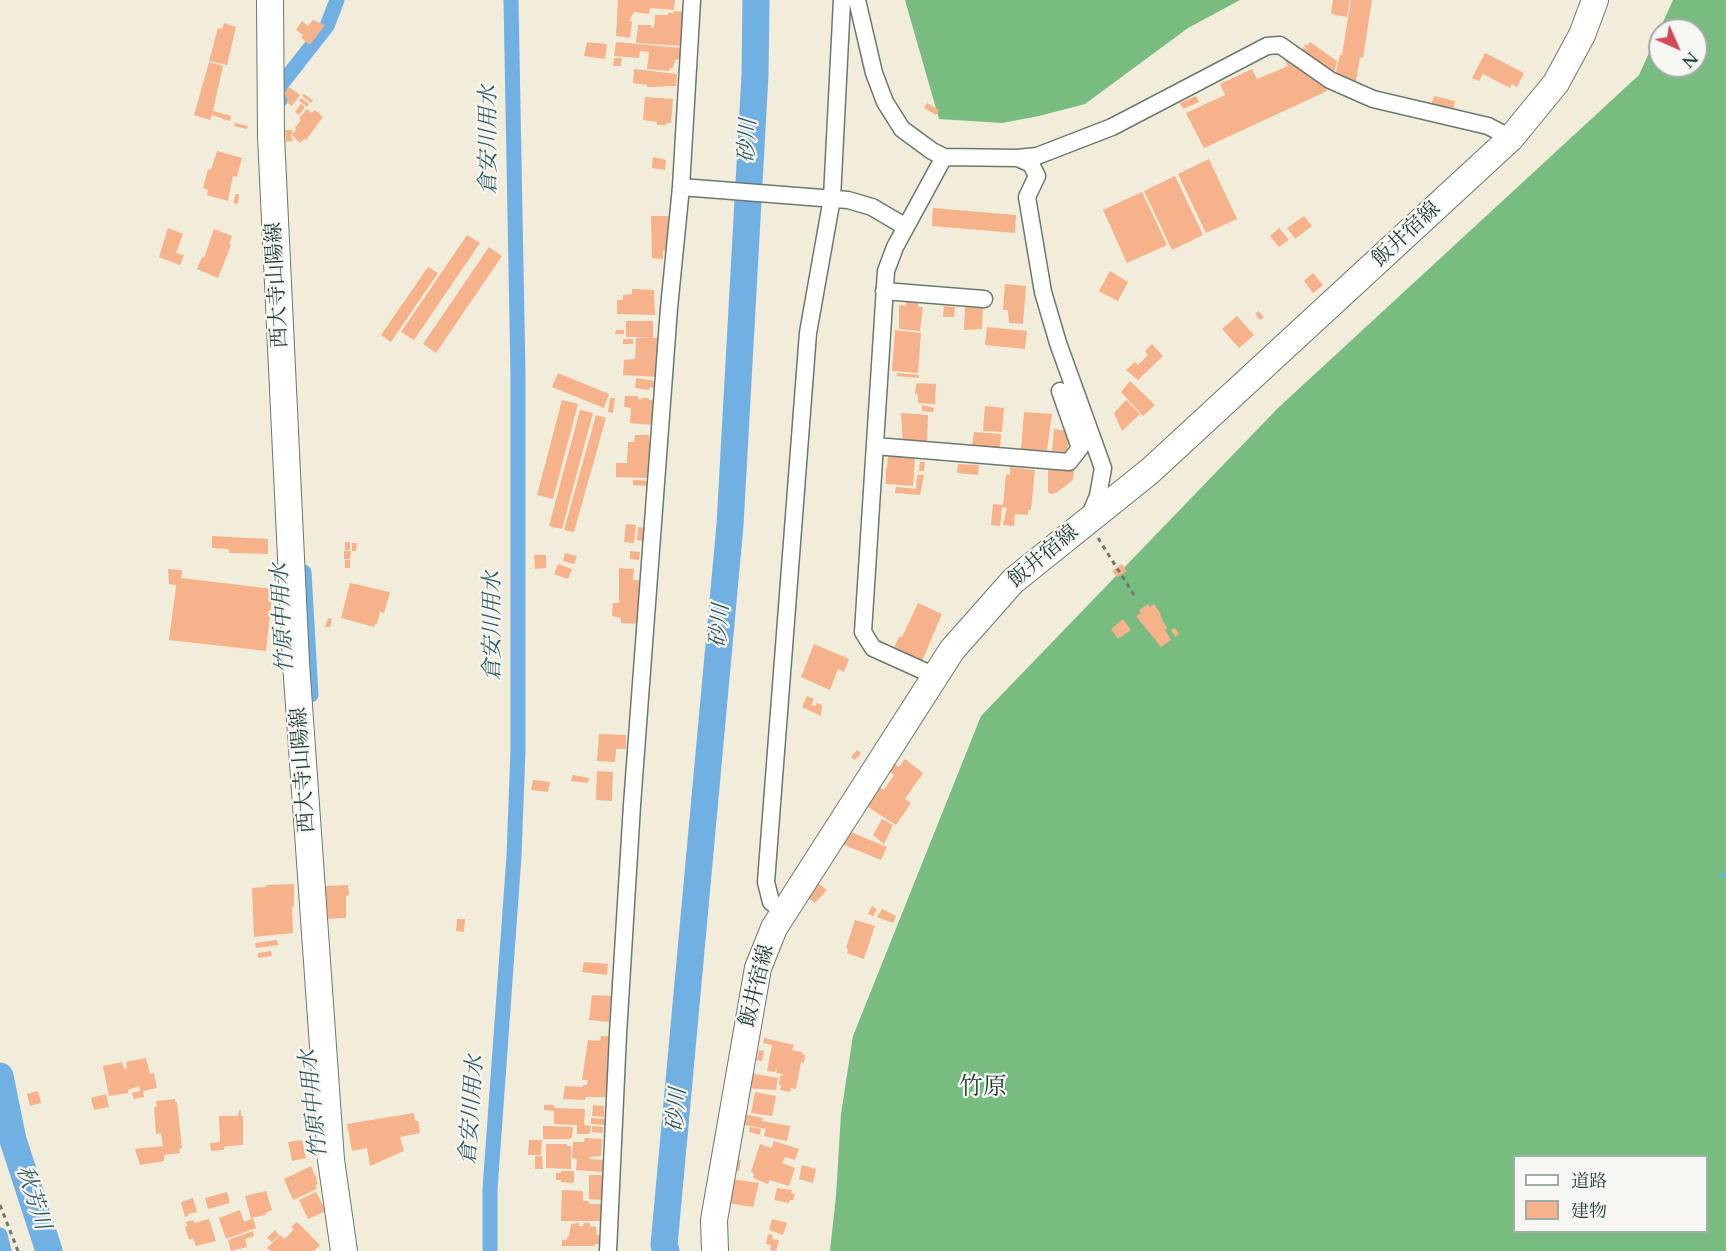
<!DOCTYPE html>
<html>
<head>
<meta charset="utf-8">
<style>
	body { margin:0 }
	#map { position:relative; width:1726px; height:1251px; overflow:hidden; background:#f2ecdb; font-family:Cardo,"Noto Serif JP",serif }
	canvas { display:block }
	.legend { position:absolute; left:1513px; top:1155px; width:195px; height:78px; box-sizing:border-box; background:#f6f6f2; border:2px solid #a0aca6; margin:0; padding:8px 10px; list-style:none; font-size:18px; color:#1f3d34 }
	.legend li { display:flex; align-items:center; gap:12px; height:30px }
	.legend b { width:30px; border:2px solid #a0aca6 }
	.north { position:absolute; left:1648px; top:18px; width:60px; height:60px; box-sizing:border-box; background:#f6f6f2; border:2px solid #a0aca6; border-radius:50%; rotate:135deg; font-size:16px; font-weight:700; line-height:24px; text-align:center; color:#1f3d34 }
	.north::after { content:''; display:block; margin:auto; width:21px; height:27px; background:#d1495b; clip-path:polygon(50% 0,100% 100%,50% 72%,0 100%) }
</style>
</head>
<body>
<div id="map">
<canvas width="1726" height="1251"></canvas>
<ul class="legend">
<li><b style="height:8px;background:#fff"></b>道路</li>
<li><b style="height:16px;background:#f6b28b"></b>建物</li>
</ul>
<div class="north">N</div>
</div>
<script>
const g = document.querySelector('canvas').getContext('2d');
g.lineJoin = 'round';
function fillPath(path, color) {
  g.fillStyle = color;
  g.fill(path, 'evenodd');
}
function shape(rows) {
  const path = new Path2D();
  for (const r of rows) {
    path.moveTo(r[0], r[1]);
    for (let i = 2; i < r.length; i += 2) path.lineTo(r[i], r[i + 1]);
  }
  return path;
}
function stroke(path, color, width, dash) {
  g.strokeStyle = color;
  g.lineWidth = width;
  g.lineCap = dash ? 'butt' : 'round';
  g.setLineDash(dash || []);
  g.stroke(path);
}
function label(font, color, halo, rows, align = 'center') {
  g.font = font + ' Cardo,"Noto Serif JP",serif';
  g.lineWidth = 4.5;
  g.setLineDash([]);
  g.textBaseline = 'middle';
  g.strokeStyle = halo;
  g.fillStyle = color;
  for (const [text, x, y, turn = 0] of rows) {
    g.save();
    g.translate(x, y);
    g.rotate((+turn || 0) * Math.PI / 180);
    g.textAlign = isNaN(turn) ? turn : align;
    if (halo) g.strokeText(text, 0, 0);
    g.fillText(text, 0, 0);
    g.restore();
  }
}
const forest = shape([
	[905,0,1240,0,1188,28,1085,104,1039,116,1002,123,939,119],
	[1673,0,1726,0,1726,1251,830,1251,836,1196,841,1114,853,1036,981,716,1278,408,1639,75],
	[1660,30,1696,30,1696,66,1660,66],
	[1514,1156,1706,1156,1706,1232,1514,1232]
]);
const stream = shape([
	[1722,875,1726,875]
]);
const canal = shape([
	[281,99,280,86,327,26,337,0],
	[304,572,311,695],
	[0,1235,4,1251],
	[490,1251,490,1189,514,856,518,750,518,375,511,0]
]);
const river = shape([
	[0,1076,13,1140,49,1251],
	[666,1251,664,1245,730,525,755,75,756,0]
]);
const building = shape([
	[618,0,675,0,674,10,650,8,649,14,634,12,629,21,632,21,630,38,616,36],
	[1333,0,1350,0,1347,17,1331,14],
	[1351,0,1372,0,1363,58,1360,57,1355,87,1335,77,1340,55,1342,55],
	[674,11,685,12,683,46,636,43,638,25,651,25,651,27,654,28,655,15,668,15,668,13,673,13],
	[313,20,325,25,310,45,304,41,305,40,301,38,303,35,296,30,302,21,308,26],
	[224,23,236,27,227,65,209,61,218,28,222,29],
	[587,42,607,44,605,59,584,56],
	[616,42,682,48,682,59,675,60,673,68,670,68,669,71,647,69,649,52,640,51,639,58,614,56],
	[1310,42,1337,61,1334,74,1302,53,1303,47,1310,51,1304,46,1305,44,1307,46],
	[1485,53,1524,73,1517,87,1512,84,1510,88,1483,74,1479,81,1472,78],
	[1287,56,1324,82,1327,91,1204,148,1186,113,1225,95,1220,84,1252,69,1257,79,1288,66,1284,59],
	[614,58,622,58,621,66,613,66],
	[209,62,223,66,213,111,231,116,230,121,212,115,210,120,194,115],
	[634,69,677,74,676,86,647,87,647,85,633,83],
	[289,87,300,95,292,106,286,102,288,100,284,94],
	[304,94,313,100,311,103,302,96],
	[1196,96,1199,102,1183,109,1180,103],
	[1434,96,1455,101,1453,111,1431,105],
	[645,97,673,99,671,123,666,123,666,125,657,125,657,122,643,120],
	[301,98,309,104,307,107,299,101],
	[927,103,939,110,936,115,924,108],
	[301,104,305,107,299,115,295,112],
	[307,109,312,113,315,110,323,117,306,140,304,139,300,143,292,135,296,130,295,128,301,120,299,118],
	[235,123,248,126,247,129,234,126],
	[285,130,292,130,293,133,291,135,293,141,286,142],
	[217,151,242,158,237,177,233,176,228,201,207,195,208,190,203,188,208,169,211,170],
	[653,157,666,160,665,170,652,168],
	[1209,159,1237,219,1206,233,1178,174],
	[1175,176,1203,235,1172,250,1144,191],
	[1142,192,1167,245,1127,263,1103,210],
	[236,194,239,194,238,204,233,203],
	[933,208,1016,215,1015,233,932,226],
	[651,216,669,216,669,251,663,251,663,259,652,258],
	[1304,216,1312,226,1295,239,1287,228],
	[168,228,183,234,176,253,184,255,180,265,159,257],
	[1279,228,1289,240,1279,247,1270,236],
	[214,229,232,236,229,244,231,245,218,278,197,269,202,257,204,258],
	[467,235,480,243,414,340,401,332],
	[489,247,502,256,436,353,423,344],
	[428,267,438,273,391,342,381,335],
	[1110,271,1128,282,1118,301,1099,291],
	[1313,273,1323,285,1313,293,1304,281],
	[1005,284,1026,286,1023,324,1009,323,1008,310,1003,310],
	[632,289,654,290,655,315,617,314,617,300,623,300,623,295,632,294],
	[906,300,918,301,918,307,923,307,920,331,899,329,899,305,906,306],
	[944,306,955,307,954,317,943,317],
	[965,306,983,308,982,329,964,330],
	[1258,311,1264,317,1260,320,1255,314],
	[1237,316,1254,335,1239,348,1222,329],
	[626,321,653,321,653,338,658,338,658,377,623,375,624,360,635,359,636,338,651,337,626,337],
	[987,327,1027,331,1025,349,985,345],
	[616,330,624,330,624,334,615,334],
	[895,330,921,333,918,373,892,371],
	[623,339,633,339,633,344,623,344],
	[1152,344,1163,356,1138,380,1126,370,1135,362,1138,365,1148,355,1145,351],
	[558,373,609,394,604,408,552,387],
	[897,373,919,375,919,378,897,376],
	[636,378,655,381,654,388,650,387,649,390,635,388],
	[1130,381,1155,405,1143,416,1121,392],
	[919,383,936,384,935,404,918,403,918,394,915,394,916,384],
	[625,396,638,396,638,399,641,400,641,398,649,398,649,400,656,401,653,425,630,423,631,408,624,407],
	[610,398,615,398,613,413,608,412],
	[562,400,578,404,553,499,537,495],
	[1126,400,1140,414,1122,431,1114,413],
	[922,405,934,408,933,412,922,411],
	[985,406,1004,408,1002,432,983,431],
	[580,410,593,413,562,529,549,526],
	[1024,412,1052,414,1047,450,1021,450],
	[901,413,928,415,927,443,903,442],
	[596,415,606,418,574,532,564,530],
	[1054,429,1069,431,1067,452,1052,451],
	[974,432,1001,434,1000,449,972,447],
	[635,435,649,435,649,441,652,442,651,466,649,466,648,478,616,477,616,463,627,463,628,442,634,442],
	[888,456,915,458,913,486,886,484,886,468,887,468],
	[920,462,925,462,924,471,919,471],
	[958,464,979,465,978,475,957,473],
	[1010,467,1035,470,1031,510,1028,510,1028,515,1015,514,1014,526,1003,525,1007,508,1002,507,1000,526,991,525,993,504,1003,505,1006,474,1010,475],
	[1048,468,1074,470,1073,480,1056,493,1051,494,1048,492],
	[917,475,924,475,920,495,895,493,896,487,916,489],
	[633,480,647,481,647,486,633,485],
	[626,524,636,525,634,543,624,542],
	[638,527,645,528,643,541,637,540],
	[212,536,268,539,268,554,229,553,229,550,226,549,212,548],
	[345,542,350,542,350,550,345,550],
	[352,543,357,543,356,551,352,551],
	[344,551,351,551,350,559,344,559],
	[630,551,640,552,639,560,630,559],
	[565,553,577,556,574,564,563,561],
	[534,555,546,555,546,568,535,569],
	[345,560,350,560,350,568,345,568],
	[558,564,572,569,568,579,554,574],
	[1122,564,1127,571,1117,577,1112,571],
	[619,568,634,569,633,580,640,580,639,624,621,623,621,618,612,616,613,603,619,603],
	[168,569,182,570,181,578,273,589,266,651,169,640,176,587,176,585,169,584],
	[350,583,390,592,384,613,378,611,380,613,377,624,375,624,374,627,341,618],
	[918,603,942,614,922,661,894,647,900,636,902,637],
	[1148,604,1150,607,1154,604,1161,614,1160,615,1167,628,1165,630,1171,640,1161,647,1136,616,1141,613,1139,610],
	[328,618,332,619,330,627,325,627],
	[1123,619,1131,630,1118,639,1111,629],
	[1175,628,1179,634,1175,637,1171,630],
	[814,644,849,659,844,672,838,669,830,690,801,677],
	[807,696,814,699,811,705,815,706,817,703,822,705,821,716,802,707],
	[599,734,626,735,626,749,616,749,615,762,597,761],
	[857,750,861,753,855,760,851,757],
	[905,759,923,773,905,799,911,803,896,825,865,805,878,786,884,790,894,775,887,769,892,762,899,767],
	[597,771,613,772,612,801,596,800],
	[573,775,589,778,588,783,571,781],
	[533,780,550,782,548,792,531,790],
	[882,819,893,825,884,844,873,835],
	[848,831,887,847,881,860,842,844],
	[818,883,827,890,815,903,807,897],
	[294,884,294,907,292,907,293,933,254,937,252,888,266,887,266,885],
	[348,885,349,895,346,896,346,918,325,919,324,886],
	[872,906,877,909,873,916,868,914],
	[882,909,896,916,893,923,877,917],
	[457,919,465,919,464,932,456,931],
	[855,920,875,926,864,959,847,953,848,949,846,948],
	[277,940,278,945,256,948,255,943],
	[271,951,272,956,258,958,258,953],
	[584,962,608,964,607,975,582,972],
	[592,995,611,996,609,1022,589,1020],
	[601,1036,612,1036,608,1097,586,1097,585,1100,563,1099,565,1086,583,1087,583,1085,587,1085,588,1080,582,1080,588,1040,600,1041],
	[764,1038,794,1045,792,1050,802,1052,802,1054,805,1055,804,1063,801,1062,796,1089,791,1088,790,1092,780,1090,781,1086,779,1084,780,1076,782,1076,783,1074,776,1073,777,1067,775,1072,767,1071,772,1045,763,1043],
	[759,1050,764,1051,762,1061,757,1060],
	[146,1058,150,1074,154,1073,157,1088,143,1091,144,1097,134,1099,132,1093,140,1091,139,1086,128,1090,128,1093,109,1096,103,1066,122,1062,124,1069,127,1068,126,1062],
	[749,1073,778,1078,776,1090,747,1088],
	[38,1091,41,1103,30,1106,27,1094],
	[755,1092,776,1096,772,1116,751,1113],
	[106,1094,109,1107,94,1110,91,1098],
	[175,1099,175,1102,177,1102,182,1148,179,1149,180,1153,164,1155,164,1161,140,1165,135,1149,163,1146,161,1133,156,1134,154,1107,157,1107,156,1101],
	[544,1105,554,1105,554,1108,585,1109,584,1125,591,1126,590,1134,577,1134,577,1125,554,1124,554,1111,544,1110],
	[593,1105,604,1106,604,1117,592,1116],
	[239,1110,241,1111,241,1116,243,1116,243,1145,229,1146,224,1147,224,1150,211,1151,210,1143,220,1142,219,1116,238,1116],
	[414,1113,415,1121,418,1121,420,1133,400,1137,404,1151,370,1166,367,1148,352,1151,347,1124],
	[743,1114,763,1118,762,1121,790,1126,787,1141,764,1136,766,1129,741,1124],
	[591,1118,605,1119,605,1125,591,1124],
	[543,1126,573,1127,572,1137,569,1139,543,1139],
	[592,1126,603,1127,603,1133,592,1132],
	[750,1127,761,1129,760,1135,749,1132],
	[585,1138,602,1139,601,1156,590,1157,590,1159,604,1160,604,1170,601,1172,576,1170,577,1159,572,1158,573,1142,584,1142],
	[302,1140,306,1158,292,1161,288,1142],
	[529,1140,542,1140,541,1155,528,1155],
	[774,1141,799,1149,795,1160,785,1157,782,1163,795,1168,789,1186,770,1180,768,1184,753,1178,754,1173,751,1172,760,1144,771,1148],
	[546,1144,567,1144,567,1146,571,1146,571,1169,546,1168],
	[535,1156,542,1156,543,1169,535,1169],
	[734,1159,741,1160,739,1171,733,1169],
	[802,1165,816,1169,813,1183,799,1179],
	[311,1166,317,1179,316,1180,318,1184,315,1185,317,1189,293,1200,284,1179],
	[561,1171,574,1171,574,1183,561,1182,561,1180,556,1180,556,1173,561,1173],
	[589,1175,603,1175,602,1200,589,1199],
	[732,1179,759,1183,753,1207,728,1203],
	[777,1188,792,1190,791,1193,795,1194,793,1200,790,1200,789,1203,774,1200],
	[562,1190,583,1191,583,1201,589,1201,589,1204,603,1204,602,1221,561,1221],
	[266,1191,272,1210,266,1213,265,1215,251,1218,245,1196],
	[227,1192,230,1203,208,1209,205,1198],
	[316,1192,326,1211,308,1219,299,1200],
	[193,1198,197,1212,188,1214,188,1216,185,1217,181,1202],
	[240,1210,244,1222,253,1218,256,1228,226,1239,219,1218],
	[209,1219,216,1241,196,1246,193,1238,189,1240,185,1227,187,1226,186,1222,193,1220,195,1223],
	[772,1219,787,1223,783,1235,769,1230],
	[297,1222,320,1245,314,1251,271,1251,267,1248,280,1235,285,1239,294,1229,291,1227],
	[579,1223,579,1226,583,1226,584,1223,590,1223,590,1226,596,1227,597,1235,602,1235,601,1244,595,1244,595,1246,562,1246,562,1240,567,1240,567,1237,569,1236,571,1224],
	[275,1230,279,1235,272,1242,267,1238],
	[253,1231,254,1236,245,1239,247,1247,231,1251,228,1240],
	[768,1234,773,1235,772,1239,779,1240,776,1251,770,1250,771,1245,766,1244]
]);
const path = shape([
	[1098,538,1134,595],
	[0,1205,18,1251]
]);
const street = shape([
	[857,0,874,73,885,102,902,129,932,151,944,157,1018,158,1031,164,1037,176,1027,197,1043,292,1058,343,1103,468,1098,496,1089,517],
	[1017,158,1037,156,1112,127,1267,46,1280,45,1330,80,1373,99,1488,126,1511,138],
	[681,187,848,200,872,207,906,227],
	[884,291,984,299],
	[875,446,1069,462,1080,448,1060,391],
	[935,676,873,648,863,632,886,271,895,247,944,157],
	[784,912,771,902,766,882,808,333,832,198,842,0],
	[608,1251,618,1034,632,805,669,308,681,187,692,0]
]);
const primary = shape([
	[270,0,271,136,296,663,331,1160,344,1251],
	[715,1251,714,1220,758,968,774,928,952,650,1013,581,1150,471,1511,138,1556,83,1582,35,1595,0]
]);
const streetNames = [
	["飯井宿線",1407,235,-43],
	["西大寺山陽線",278,285,-93],
	["飯井宿線",1044,557,-40],
	["西大寺山陽線",304,770,-94],
	["飯井宿線",758,986,-76]
];
const waterNames = [
	["倉安川用水",490,140,-90],
	["砂川",749,141,-87],
	["竹原中用水",284,618,-93],
	["倉安川用水",494,626,-90],
	["砂川",721,626,-85],
	["竹原中用水",315,1104,-96],
	["倉安川用水",473,1110,-86],
	["砂川",678,1110,-85],
	["秋芳川",32,1198,72]
];
const quarterNames = [
	["竹原",983,1088]
];
fillPath(forest, '#78bc80');
stroke(stream, '#70b0e3', 4.5);
stroke(canal, '#70b0e3', 15);
stroke(river, '#70b0e3', 27);
fillPath(building, '#f6b28b');
stroke(street, '#697a6e', 19);
stroke(primary, '#697a6e', 28);
stroke(path, '#697a6e', 3, [4.5, 4.5]);
stroke(street, '#fff', 16);
stroke(primary, '#fff', 26);
label('21px', '#1f3d34', '#f6f6f2', streetNames);
label('italic 22px', '#335a60', '#f6f6f2', waterNames);
label('24px', '#1f3d34', '#f6f6f2', quarterNames);
</script>
</body>
</html>
